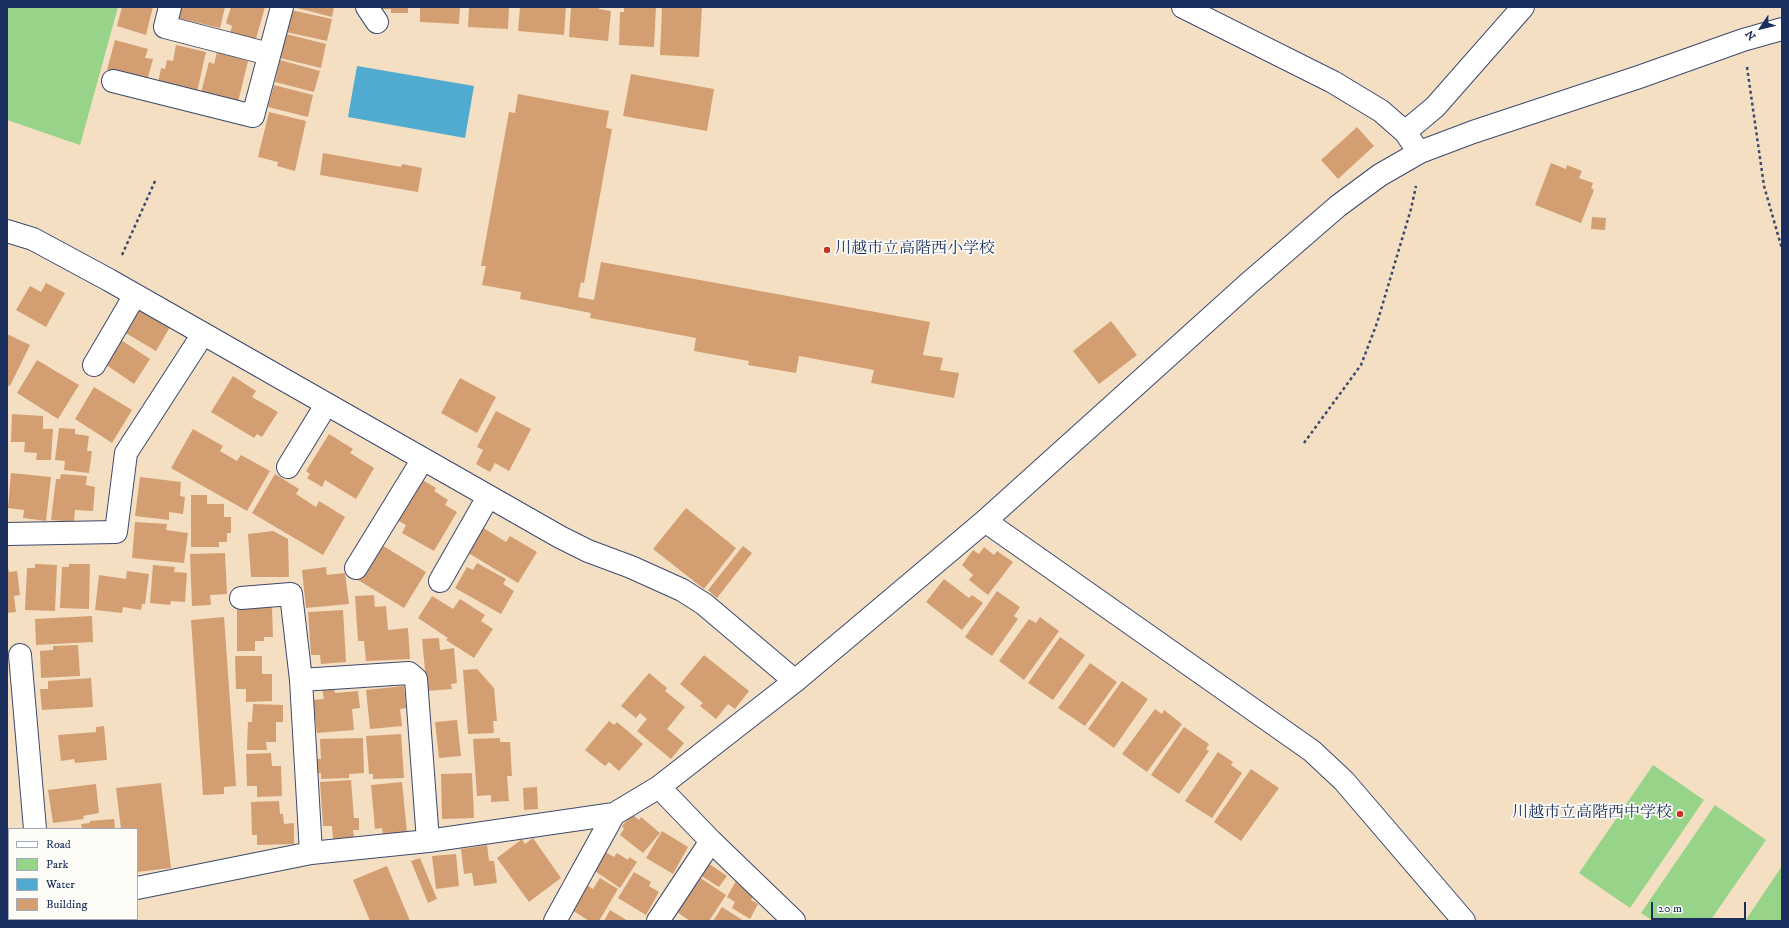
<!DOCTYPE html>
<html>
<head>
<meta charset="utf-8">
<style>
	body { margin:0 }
	#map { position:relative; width:1789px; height:928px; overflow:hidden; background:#f4dfc3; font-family:"IM FELL DW Pica",serif }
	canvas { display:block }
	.frame { position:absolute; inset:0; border:8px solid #1b2f5e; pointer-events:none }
	.legend { position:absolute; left:8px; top:828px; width:130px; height:92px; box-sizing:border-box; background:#fdfcf7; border:1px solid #a3aaba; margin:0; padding:5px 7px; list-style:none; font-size:12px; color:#1b2f5e }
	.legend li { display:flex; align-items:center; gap:8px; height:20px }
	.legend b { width:20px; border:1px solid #a3aaba }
	.north { position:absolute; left:1741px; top:8px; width:40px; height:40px; -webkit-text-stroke:3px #fdfcf7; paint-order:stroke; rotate:235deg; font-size:11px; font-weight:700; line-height:16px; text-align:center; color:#1b2f5e }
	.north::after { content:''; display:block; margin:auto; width:14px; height:18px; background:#1b2f5e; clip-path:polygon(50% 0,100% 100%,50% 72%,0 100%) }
	.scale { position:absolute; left:1651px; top:902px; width:95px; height:18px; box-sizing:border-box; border:2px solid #1b2f5e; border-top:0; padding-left:5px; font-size:12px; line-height:14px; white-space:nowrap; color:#1b2f5e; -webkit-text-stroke:3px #fdfcf7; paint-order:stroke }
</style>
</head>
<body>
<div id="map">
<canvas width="1789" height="928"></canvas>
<div class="frame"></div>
<ul class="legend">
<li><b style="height:5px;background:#fff"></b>Road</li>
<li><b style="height:11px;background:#97d388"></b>Park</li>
<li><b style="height:11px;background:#51aacf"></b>Water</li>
<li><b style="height:11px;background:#d39f72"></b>Building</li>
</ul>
<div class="north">N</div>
<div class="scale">20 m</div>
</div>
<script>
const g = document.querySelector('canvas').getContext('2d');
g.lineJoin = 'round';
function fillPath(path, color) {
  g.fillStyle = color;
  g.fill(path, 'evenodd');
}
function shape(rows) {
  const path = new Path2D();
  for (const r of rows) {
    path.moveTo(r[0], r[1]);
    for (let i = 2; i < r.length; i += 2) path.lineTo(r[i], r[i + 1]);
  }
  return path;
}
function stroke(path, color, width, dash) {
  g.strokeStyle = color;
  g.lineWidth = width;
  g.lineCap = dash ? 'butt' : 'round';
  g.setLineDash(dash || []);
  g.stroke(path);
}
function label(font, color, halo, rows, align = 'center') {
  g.font = font + ' "IM FELL DW Pica","Noto Serif JP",serif';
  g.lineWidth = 3.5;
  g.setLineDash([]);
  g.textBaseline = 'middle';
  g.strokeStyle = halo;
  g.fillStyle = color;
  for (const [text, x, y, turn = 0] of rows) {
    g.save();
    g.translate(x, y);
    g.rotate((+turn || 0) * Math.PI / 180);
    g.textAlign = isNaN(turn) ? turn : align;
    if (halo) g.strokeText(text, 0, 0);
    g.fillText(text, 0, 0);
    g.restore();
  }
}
const green = shape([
	[7,7,118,7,80,145,7,120],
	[1653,765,1704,800,1630,908,1579,873],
	[1715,805,1766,840,1710,921,1653,921,1641,913],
	[1782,866,1782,921,1745,921]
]);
const water = shape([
	[357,66,474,86,465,138,348,117]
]);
const building = shape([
	[122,7,153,7,146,35,117,26],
	[181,7,225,7,220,28,178,18],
	[231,7,265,7,254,46,228,39,232,26,226,23],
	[293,7,334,7,332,17],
	[377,7,408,7,408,13,391,13,391,9,377,9],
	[420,7,460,7,459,24,420,22],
	[469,7,509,7,508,29,468,27],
	[520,7,566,7,564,35,518,31],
	[571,7,599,7,599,9,611,11,608,41,569,37],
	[624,7,656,7,654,47,619,45,620,12,624,12],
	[662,7,702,7,699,57,660,55],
	[291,10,332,19,327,41,286,32],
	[286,34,326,44,321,68,280,58],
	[115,40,148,49,145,58,153,59,147,81,107,70],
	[176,45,206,52,197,92,158,83,161,68,165,69,167,60,173,61],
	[217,52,248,61,238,102,201,93,209,62,214,64],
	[280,60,320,71,314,92,275,82],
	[631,74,714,89,707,131,623,116],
	[274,85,313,95,308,117,268,107],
	[518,94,609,111,606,128,612,129,584,283,581,282,578,297,594,300,601,262,930,322,923,355,943,358,940,370,959,373,954,398,871,383,874,370,799,356,796,373,748,365,749,361,694,351,696,338,590,318,591,313,520,299,521,292,482,285,486,266,481,266,509,112,515,113],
	[269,112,306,121,295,171,277,166,278,162,258,157],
	[1357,127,1374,146,1338,179,1321,160],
	[323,153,401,167,402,164,422,168,418,192,320,175],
	[1551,163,1566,169,1567,165,1582,171,1579,178,1593,183,1591,188,1594,190,1581,223,1535,205],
	[1592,217,1606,218,1605,230,1591,229],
	[46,283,65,293,46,327,16,310,30,286,41,292],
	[137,309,170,327,156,351,124,332],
	[1111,321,1137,355,1099,384,1073,351],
	[7,334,30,345,10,386,7,385],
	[121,340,150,359,134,384,105,364],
	[37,360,79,385,58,419,17,393],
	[233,376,256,391,252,397,278,412,262,437,257,434,254,438,211,412],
	[460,378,496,397,477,433,441,413],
	[94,387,132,410,112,443,75,419],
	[496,411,531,429,509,471,495,463,490,472,476,464,483,450,477,447],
	[12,414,43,416,43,429,53,429,51,460,36,460,37,453,24,452,25,442,11,442],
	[59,428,75,429,75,434,89,436,87,451,92,451,89,473,64,470,65,461,55,460],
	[193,429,223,446,220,451,237,461,241,455,270,471,247,511,171,468],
	[329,434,353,449,350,453,374,468,356,499,325,480,322,487,307,478,310,474,306,471],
	[11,473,51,477,46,521,23,518,24,510,8,508],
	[61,474,87,476,86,485,95,487,93,511,75,510,74,522,51,520,56,479,60,479],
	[275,474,299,489,296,494,316,507,319,501,345,517,323,555,252,513],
	[140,477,181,482,180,496,185,497,183,514,169,512,169,520,135,516],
	[419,478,436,488,434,491,448,500,445,505,457,512,434,551,402,533,406,525,395,519],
	[191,495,207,495,207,504,224,504,224,517,231,517,231,533,227,533,227,542,219,542,219,547,191,547],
	[686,508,736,548,704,589,653,549],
	[135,522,167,524,166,530,188,533,184,563,132,558],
	[480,526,506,542,510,536,537,552,518,583,465,551],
	[273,531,288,539,289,577,251,577,248,534],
	[380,544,426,572,404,608,358,580],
	[743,546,752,553,717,598,708,590],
	[984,547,994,555,997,551,1013,562,988,595,969,580,973,575,962,565,973,550,979,554],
	[225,553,227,594,210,595,211,605,192,606,190,554],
	[477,563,506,579,503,584,514,591,501,614,455,588,467,567,473,570],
	[7,564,9,572,17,571,20,595,14,596,16,612,7,613],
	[35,564,57,565,55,611,25,610,27,568,35,568],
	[69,564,90,564,89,609,60,608,62,567,69,567],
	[153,565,175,567,174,572,187,573,185,602,171,601,170,605,150,603],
	[326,567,327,575,345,573,349,604,306,608,302,570],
	[127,571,149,574,145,604,142,604,141,610,123,607,122,613,95,610,99,575,126,579],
	[944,579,969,598,972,595,983,603,962,630,926,602],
	[997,591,1020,607,1014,616,1018,619,992,656,965,637],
	[374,595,375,607,386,606,388,630,408,628,410,659,366,661,364,641,358,641,355,596],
	[432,596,453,609,460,599,485,615,481,621,493,629,474,658,446,640,448,638,418,618],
	[237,607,272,607,273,637,264,637,264,641,255,641,255,651,237,651],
	[343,610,346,662,321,664,320,655,311,655,308,612],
	[92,616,93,642,36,645,35,619],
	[224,617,236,786,224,787,224,794,203,795,191,620],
	[1040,617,1059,631,1024,680,999,661,1029,619,1036,623],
	[1060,637,1085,655,1053,700,1028,683],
	[439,638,440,650,454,648,457,683,451,684,452,689,427,691,422,639],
	[78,645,80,676,41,678,40,651,53,650,53,646],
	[704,655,749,691,735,709,728,704,716,719,700,706,703,703,680,684],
	[235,656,262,656,262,674,272,674,272,701,246,702,246,689,236,689],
	[1090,663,1117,682,1085,726,1058,708],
	[477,669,494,688,497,721,493,721,494,733,468,734,463,670],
	[649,673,667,688,665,691,685,707,667,729,684,743,671,759,637,731,647,719,640,713,636,718,621,706],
	[91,678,93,707,42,710,40,689,48,689,48,681],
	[1122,681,1148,699,1114,748,1088,729],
	[404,686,406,708,400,709,402,726,370,729,366,690],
	[334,688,335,693,358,691,360,708,352,709,354,730,317,733,313,700,324,699,322,689],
	[253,704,283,705,283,722,276,722,276,742,266,742,267,750,247,750,248,722,252,722],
	[1155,709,1162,714,1164,710,1182,724,1147,772,1122,754],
	[457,720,461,756,439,758,435,722],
	[609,721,614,725,617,722,643,744,619,771,609,762,605,766,585,750],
	[104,726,107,760,75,763,74,759,61,761,58,735,96,732,96,727],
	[1184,727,1209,744,1206,749,1209,751,1179,794,1151,775],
	[401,734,404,778,373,779,373,774,369,774,366,736],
	[363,738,364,773,349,774,349,778,321,779,321,773,317,773,317,759,321,759,320,739],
	[500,738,500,742,510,742,512,776,507,776,509,801,491,802,491,795,477,796,473,739],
	[1218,752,1233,762,1231,765,1242,773,1212,818,1185,801],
	[271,753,272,766,281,766,282,796,257,797,257,786,247,786,246,754],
	[1251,769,1279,788,1241,841,1214,822],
	[472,773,474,818,442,819,441,774],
	[351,780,354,818,359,818,359,830,353,830,354,837,333,839,332,826,323,826,320,782],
	[402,782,407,832,383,834,382,828,375,829,371,785],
	[161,783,171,868,137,872,137,829,121,829,116,788],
	[96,784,99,813,83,816,84,819,53,823,48,790],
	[537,787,538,809,524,810,523,788],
	[279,801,280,814,283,814,284,824,294,823,294,844,257,845,257,835,252,835,251,802],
	[632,814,639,820,641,817,660,833,643,853,620,835,624,829,622,826],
	[114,819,115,829,82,829,81,824,90,823,90,821],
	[7,831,9,831,9,888,7,888],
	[662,831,688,847,673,874,646,858],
	[533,838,561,878,529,902,497,858,522,839,525,844],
	[487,845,489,861,494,861,497,883,474,886,472,873,464,874,461,849],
	[604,851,614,857,617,853,628,860,629,857,637,862,620,888,592,869],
	[456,854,459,886,436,889,432,856],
	[420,858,437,899,428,903,411,861],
	[708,863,727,876,719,887,700,875],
	[387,866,410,921,370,921,353,880],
	[634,872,651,882,649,886,659,892,646,915,618,898],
	[699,877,726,895,709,921,690,921,677,912],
	[600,878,618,889,599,921,589,921,572,910,587,885,593,889],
	[736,881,755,892,751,900,758,904,750,919,732,908,735,902,727,897],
	[722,907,744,921,713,921],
	[610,910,628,921,604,921]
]);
const path = shape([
	[1747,67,1764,186,1782,249],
	[122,255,156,179],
	[1304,443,1361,365,1377,323,1411,209,1416,186]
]);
const minor = shape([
	[170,7,165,27,269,54],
	[367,7,377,22],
	[1183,7,1333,82,1381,111,1405,132],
	[113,81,253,116,282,7],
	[1414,145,1405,132,1435,107,1523,7],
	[7,231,33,239,109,280,560,537,588,551,631,567,682,590,704,604,795,681],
	[94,365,135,295],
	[288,467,326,405],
	[985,521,1312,751,1344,781,1464,921],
	[7,534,116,532,126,453,203,334],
	[356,568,423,459],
	[440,581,488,497],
	[241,598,291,594,301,680,311,853],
	[20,655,35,829],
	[301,680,409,673,416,679,428,841],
	[659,787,711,841,794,921],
	[137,888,311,853,428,841,614,814,659,787,795,681,851,634,985,521,1249,283,1338,206,1380,175,1420,152,1473,132,1639,77,1743,40,1782,29],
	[7,912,9,911],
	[555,921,614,814],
	[658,921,711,841]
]);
const markers = [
	[827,250,4,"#c8321e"],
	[1680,814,4,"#c8321e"]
];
const poiNames = [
	["川越市立高階西小学校",835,250],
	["川越市立高階西中学校",1672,814,"right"]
];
fillPath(green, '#97d388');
fillPath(water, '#51aacf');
fillPath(building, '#d39f72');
stroke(minor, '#3c496d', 24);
stroke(path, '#3c496d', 2.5, [3, 3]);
stroke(minor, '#fff', 22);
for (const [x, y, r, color] of markers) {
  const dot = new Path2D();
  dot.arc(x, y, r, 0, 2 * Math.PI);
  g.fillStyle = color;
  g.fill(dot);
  stroke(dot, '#fdfcf7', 1.5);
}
label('16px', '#1b2f5e', '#fdfcf7', poiNames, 'left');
</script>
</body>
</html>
